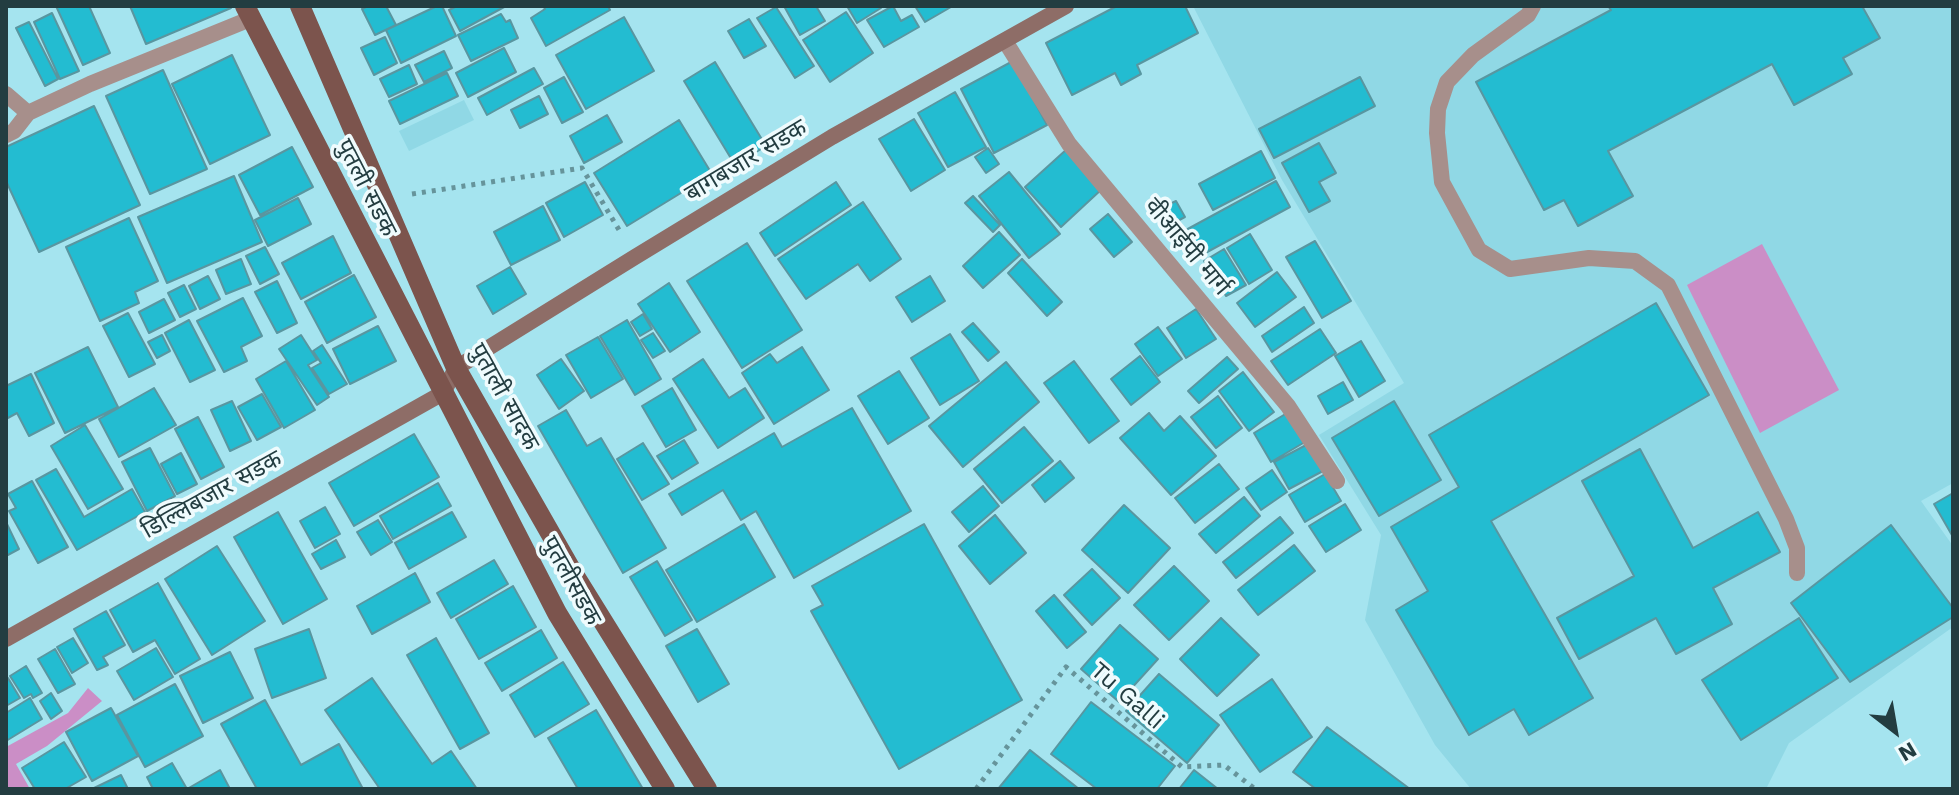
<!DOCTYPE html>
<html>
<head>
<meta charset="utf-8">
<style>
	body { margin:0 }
	#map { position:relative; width:1959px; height:795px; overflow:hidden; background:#a5e4ef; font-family:"Work Sans",sans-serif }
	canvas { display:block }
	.frame { position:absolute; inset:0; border:8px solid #233d41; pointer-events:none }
	.north { position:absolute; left:1855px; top:691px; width:80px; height:80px; -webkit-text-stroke:6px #effbfd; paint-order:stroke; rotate:149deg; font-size:22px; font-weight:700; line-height:32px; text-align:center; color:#233d41 }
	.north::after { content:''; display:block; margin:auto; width:28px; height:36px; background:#233d41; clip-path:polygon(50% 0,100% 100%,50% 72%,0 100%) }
</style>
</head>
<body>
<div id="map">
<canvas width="1959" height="795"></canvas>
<div class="frame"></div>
<div class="north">N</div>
</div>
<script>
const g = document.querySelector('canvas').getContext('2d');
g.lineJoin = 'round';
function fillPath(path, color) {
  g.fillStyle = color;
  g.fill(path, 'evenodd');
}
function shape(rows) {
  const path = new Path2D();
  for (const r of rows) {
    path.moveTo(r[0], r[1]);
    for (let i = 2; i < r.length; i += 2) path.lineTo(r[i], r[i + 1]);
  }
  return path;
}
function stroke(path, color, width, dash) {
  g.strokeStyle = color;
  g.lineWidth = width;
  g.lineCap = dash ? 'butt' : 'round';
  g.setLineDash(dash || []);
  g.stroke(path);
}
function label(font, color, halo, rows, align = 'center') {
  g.font = font + ' "Work Sans","Noto Sans Devanagari",sans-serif';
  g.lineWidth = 7;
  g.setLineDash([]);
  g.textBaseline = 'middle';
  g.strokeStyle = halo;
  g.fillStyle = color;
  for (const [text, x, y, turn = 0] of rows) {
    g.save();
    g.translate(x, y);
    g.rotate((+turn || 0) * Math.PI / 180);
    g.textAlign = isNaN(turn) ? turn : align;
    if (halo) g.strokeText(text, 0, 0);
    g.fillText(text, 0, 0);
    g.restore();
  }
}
const built = shape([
	[1193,6,1953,6,1953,483,1921,501,1953,546,1953,627,1789,743,1766,789,1471,789,1435,745,1365,620,1381,535,1319,435,1404,383,1282,180],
	[464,100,474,120,409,151,399,131]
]);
const green = shape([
	[1762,244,1839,390,1760,433,1687,285],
	[88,688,102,701,47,746,16,764,30,789,6,789,6,747,68,713]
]);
const building = shape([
	[56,6,89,6,110,53,83,65,56,6],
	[130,6,230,6,231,8,146,44,130,6],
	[368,6,386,6,396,25,375,35,362,9,368,6],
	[437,6,442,6,456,36,401,63,386,30,437,6],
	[457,6,506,6,460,31,449,10,457,6],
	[543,6,608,6,610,10,546,46,531,18,545,9,543,6],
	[784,6,816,6,825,21,800,35,784,6],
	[847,6,880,6,881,8,857,23,847,6],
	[893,6,901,21,912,15,919,27,884,47,867,20,893,6],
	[915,6,950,6,951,7,925,22,915,6],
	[1117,6,1185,6,1198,33,1137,65,1141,74,1121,85,1115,73,1072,95,1046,43,1117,6],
	[1608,6,1862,6,1880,38,1843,58,1852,74,1794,105,1772,64,1608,151,1633,196,1578,226,1564,200,1544,210,1476,82,1611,10,1608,6],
	[776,7,814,66,795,78,757,18,776,7],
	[846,12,873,53,830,82,803,40,846,12],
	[52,13,79,71,60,79,34,22,52,13],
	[501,14,506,22,510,20,518,38,471,61,458,35,501,14],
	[624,17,654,71,586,109,556,55,624,17],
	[749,19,766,46,744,58,728,31,749,19],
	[29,22,58,79,45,86,16,28,29,22],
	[385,37,397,63,374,75,361,48,385,37],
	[504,48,516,72,468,97,456,73,504,48],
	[444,51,452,68,424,82,415,65,444,51],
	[232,55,270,135,210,164,172,84,232,55],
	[1013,61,1047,125,994,153,961,89,1013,61],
	[715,62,766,146,735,165,684,81,715,62],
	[409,65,417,84,389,97,380,79,409,65],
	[534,68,543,84,487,115,478,98,534,68],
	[163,70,207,169,150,194,106,96,163,70],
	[447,73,458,96,400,124,389,101,447,73],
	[564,77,583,112,562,123,544,88,564,77],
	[1360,77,1375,106,1274,158,1259,129,1360,77],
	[955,92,986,147,948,167,918,113,955,92],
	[539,96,548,114,520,128,511,110,539,96],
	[94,106,140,205,39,252,6,181,6,147,94,106],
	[607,115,622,142,584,163,570,136,607,115],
	[914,119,945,170,911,191,879,139,914,119],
	[679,120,712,174,627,226,594,173,679,120],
	[1319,143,1336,173,1319,182,1330,201,1309,212,1282,163,1319,143],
	[292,147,313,187,260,215,239,175,292,147],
	[988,148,999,164,986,173,975,157,988,148],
	[1067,149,1103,188,1061,227,1025,187,1067,149],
	[1261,151,1275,178,1213,210,1199,184,1261,151],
	[1009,172,1060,234,1029,258,979,196,1009,172],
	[234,176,262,242,167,283,138,217,234,176],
	[1276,181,1290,207,1198,257,1184,231,1276,181],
	[585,182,603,215,564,237,546,203,585,182],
	[836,182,851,205,775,256,760,233,836,182],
	[973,196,1000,225,993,232,965,203,973,196],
	[298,198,311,224,268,246,255,220,298,198],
	[1176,201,1185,217,1164,228,1155,211,1176,201],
	[863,202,901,259,870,281,858,264,806,299,778,259,863,202],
	[543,206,560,240,511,265,494,232,543,206],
	[1108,214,1132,242,1114,257,1090,229,1108,214],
	[129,218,158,281,135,292,139,303,100,321,66,247,129,218],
	[999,232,1020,255,983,288,963,266,999,232],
	[1250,234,1272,270,1249,284,1227,248,1250,234],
	[333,236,351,273,301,299,282,263,333,236],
	[1315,241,1351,301,1322,318,1286,257,1315,241],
	[747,243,802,330,742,368,687,281,747,243],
	[265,247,279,274,260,284,246,256,265,247],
	[1224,249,1246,285,1226,296,1204,261,1224,249],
	[241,259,251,284,226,294,216,270,241,259],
	[1022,259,1062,302,1047,316,1008,273,1022,259],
	[510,267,526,294,493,314,477,286,510,267],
	[1277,272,1296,297,1255,327,1237,303,1277,272],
	[354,275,376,317,327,343,305,302,354,275],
	[208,276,220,299,200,309,189,286,208,276],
	[930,276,945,301,912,322,896,297,930,276],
	[277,281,297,323,277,333,255,292,277,281],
	[669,283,700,332,670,352,638,304,669,283],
	[184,285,196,309,180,317,168,293,184,285],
	[243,298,262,336,241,347,247,361,224,372,197,321,243,298],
	[164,299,175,320,149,333,139,312,164,299],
	[1656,303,1709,395,1491,521,1593,698,1529,735,1514,709,1469,735,1396,610,1428,591,1391,527,1459,487,1429,435,1656,303],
	[1304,307,1314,323,1272,352,1262,336,1304,307],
	[1196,309,1216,339,1186,358,1167,328,1196,309],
	[128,313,155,364,129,377,103,326,128,313],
	[643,314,652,329,640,336,631,322,643,314],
	[189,320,215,370,190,382,165,333,189,320],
	[627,320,661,379,635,395,600,336,627,320],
	[973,323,999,352,988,361,962,332,973,323],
	[378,326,396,361,350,384,333,349,378,326],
	[1158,327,1182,359,1158,376,1135,344,1158,327],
	[1320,329,1336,353,1288,385,1271,361,1320,329],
	[653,333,665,351,653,358,641,340,653,333],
	[950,334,979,381,940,405,911,358,950,334],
	[162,335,170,351,157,358,148,342,162,335],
	[301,335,317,360,308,365,329,397,317,405,279,349,301,335],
	[598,337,623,379,591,398,566,355,598,337],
	[1361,341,1385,381,1359,397,1335,356,1361,341],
	[322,345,347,384,329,394,312,368,321,363,313,351,322,345],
	[88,347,118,407,65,433,35,373,88,347],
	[802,347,829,390,774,424,742,373,770,354,777,363,802,347],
	[1140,356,1160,382,1131,405,1111,379,1140,356],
	[1227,357,1238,369,1199,403,1188,391,1227,357],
	[561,359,584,391,559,409,537,375,561,359],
	[703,359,729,398,745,388,764,418,718,448,673,379,703,359],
	[286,361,315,410,284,428,256,379,286,361],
	[1074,361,1119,421,1089,443,1044,383,1074,361],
	[1006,362,1039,402,963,467,929,426,1006,362],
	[899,371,929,418,888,444,858,396,899,371],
	[1243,372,1274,412,1249,431,1219,391,1243,372],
	[31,374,54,423,29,436,17,413,6,419,6,386,31,374],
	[1343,382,1353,400,1328,414,1318,396,1343,382],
	[154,388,176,425,119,457,99,419,154,388],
	[672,388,696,430,666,447,642,406,672,388],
	[262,394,281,427,257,440,238,407,262,394],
	[1218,396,1242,428,1216,448,1191,417,1218,396],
	[232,401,251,441,230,451,211,410,232,401],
	[1394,401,1441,480,1379,516,1332,438,1394,401],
	[852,408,911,511,794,578,756,511,741,520,723,490,682,515,669,494,774,433,782,447,852,408],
	[566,410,587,446,601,438,666,548,623,573,538,426,566,410],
	[1149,413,1164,431,1180,416,1216,456,1171,495,1120,438,1149,413],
	[1287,413,1305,442,1271,462,1254,433,1287,413],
	[198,417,224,467,201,479,175,429,198,417],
	[85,425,123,489,88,509,51,446,85,425],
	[1024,427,1053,461,1002,503,974,469,1024,427],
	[414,434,439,477,354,526,329,483,414,434],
	[684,440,698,463,672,479,657,456,684,440],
	[643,443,669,484,642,500,617,459,643,443],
	[1308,444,1323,471,1289,489,1274,462,1308,444],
	[150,448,175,496,147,511,122,462,150,448],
	[1640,449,1693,548,1758,512,1780,552,1713,588,1732,624,1676,654,1656,618,1579,659,1557,618,1634,576,1582,481,1640,449],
	[181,453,197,484,177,494,161,464,181,453],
	[1060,461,1074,478,1045,502,1032,485,1060,461],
	[1219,464,1239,489,1195,523,1175,498,1219,464],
	[56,469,84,517,132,489,145,512,77,550,36,480,56,469],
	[1272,470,1287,492,1261,510,1246,488,1272,470],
	[1325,474,1341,501,1305,522,1289,495,1325,474],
	[32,481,68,547,38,563,9,511,16,508,8,494,32,481],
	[438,483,451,506,393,539,380,516,438,483],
	[983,486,999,506,969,532,952,512,983,486],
	[1953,493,1953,537,1934,504,1953,493],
	[1244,497,1260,516,1216,553,1199,534,1244,497],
	[1345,504,1361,530,1326,552,1309,526,1345,504],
	[1124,505,1170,548,1128,593,1082,550,1124,505],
	[325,507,340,534,315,548,300,521,325,507],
	[278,512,327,599,283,624,234,537,278,512],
	[452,512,466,537,409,569,395,543,452,512],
	[995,515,1026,553,990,584,959,546,995,515],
	[1280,517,1293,533,1236,578,1223,562,1280,517],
	[378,520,392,542,371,555,357,532,378,520],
	[6,522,19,549,6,556,6,522],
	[744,524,775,577,697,622,666,570,744,524],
	[924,524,1022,700,899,769,811,611,823,605,812,586,924,524],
	[1891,525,1953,608,1953,617,1850,682,1791,603,1891,525],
	[336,540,345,557,321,569,312,554,336,540],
	[1294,545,1315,571,1258,615,1238,590,1294,545],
	[217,546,265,621,212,655,165,579,217,546],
	[494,560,508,584,451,618,437,593,494,560],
	[657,561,692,620,665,636,630,577,657,561],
	[1174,566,1209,601,1169,640,1134,605,1174,566],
	[1092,569,1120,598,1092,625,1064,595,1092,569],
	[415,573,430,602,372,634,357,606,415,573],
	[158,583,200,659,175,674,155,640,133,652,110,610,158,583],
	[513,586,536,627,479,659,456,619,513,586],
	[1054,595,1086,632,1067,648,1036,611,1054,595],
	[106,611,125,645,103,657,108,665,97,670,74,629,106,611],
	[1221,618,1259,655,1217,696,1180,659,1221,618],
	[1799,618,1838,678,1741,740,1702,680,1799,618],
	[1120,625,1158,659,1119,702,1081,669,1120,625],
	[309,629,326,678,272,698,255,649,309,629],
	[697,629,729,684,698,702,666,646,697,629],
	[541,630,557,658,502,691,485,663,541,630],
	[73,638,88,663,72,673,57,647,73,638],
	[436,638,489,733,460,749,407,655,436,638],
	[156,648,173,677,134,700,117,671,156,648],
	[55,649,75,684,58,693,38,659,55,649],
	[230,652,253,698,203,723,180,676,230,652],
	[563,662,589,704,535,737,510,695,563,662],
	[26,666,42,693,33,698,31,694,24,698,10,676,26,666],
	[1159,674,1219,725,1187,763,1126,711,1159,674],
	[8,678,20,698,6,706,6,679,8,678],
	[372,678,432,764,451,751,477,789,380,789,325,710,372,678],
	[1272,679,1312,737,1260,772,1220,715,1272,679],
	[175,684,203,736,145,767,117,715,175,684],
	[51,693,62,711,51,719,40,701,51,693],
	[30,698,42,719,6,741,6,713,30,698],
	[265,700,301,765,339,744,363,789,257,789,221,724,265,700],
	[1091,702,1175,766,1157,789,1097,789,1051,754,1091,702],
	[111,708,138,756,92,781,66,732,111,708],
	[596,710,643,789,578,789,548,738,596,710],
	[1327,727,1410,789,1316,789,1293,772,1327,727],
	[64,742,86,777,65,789,35,789,22,768,64,742],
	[1030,750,1079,789,998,789,1030,750],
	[172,763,187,789,220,770,230,789,153,789,147,777,172,763],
	[1194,770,1218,789,1179,789,1194,770],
	[121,775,128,789,92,789,121,775]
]);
const path = shape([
	[412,194,582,168,622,235],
	[976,789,1066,667,1182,767,1224,765,1255,789]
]);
const street = shape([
	[1533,6,1528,15,1473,55,1447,82,1438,109,1437,133,1442,182,1479,250,1510,269,1589,258,1635,261,1668,285,1786,519,1797,548,1797,573],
	[1005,41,1069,144,1288,406,1337,481],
	[6,94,28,113,90,84,250,19],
	[6,135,14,131,28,113]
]);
const secondary = shape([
	[6,639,443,393,456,368,635,257,832,137,1066,6]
]);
const primary = shape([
	[245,6,557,613,665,789],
	[300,6,456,368,573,573,707,789]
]);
const streetNames = [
	["बागबजार सडक",746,161,-31],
	["पुतली सडक",366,188,63],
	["वीआईपी मार्ग",1187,247,50],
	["पुताली सादक",504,397,61],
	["डिल्लिबजार सडक",212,495,-29],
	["पुतलीसडक",571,581,61],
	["Tu Galli",1127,696,41]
];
fillPath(built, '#90d8e5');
fillPath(green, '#cb8ec6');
fillPath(building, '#23bcd1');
stroke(building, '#5996a0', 2);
stroke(path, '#66949b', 5, [4, 6]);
stroke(street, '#a78f8b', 16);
stroke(secondary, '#8e6d67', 16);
stroke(primary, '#7c544d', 20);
label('24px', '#233d41', '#effbfd', streetNames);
</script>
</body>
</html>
